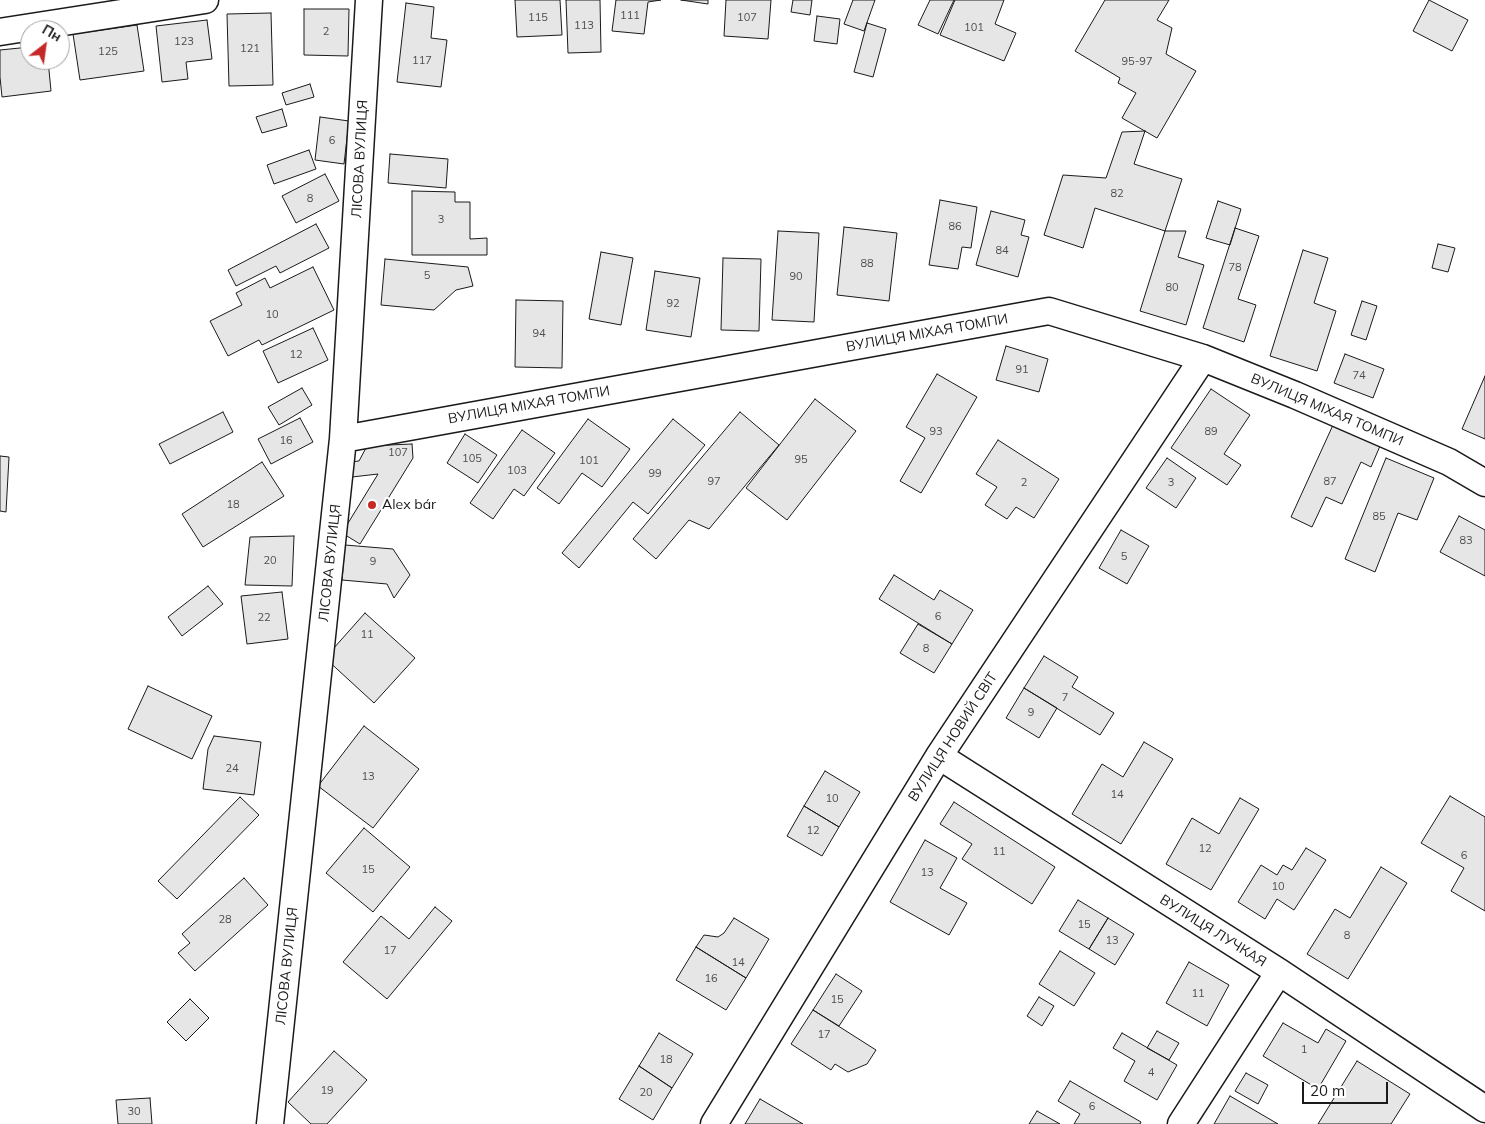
<!DOCTYPE html>
<html>
<head>
<meta charset="utf-8">
<style>
	body { margin:0 }
	#map { position:relative; width:1485px; height:1124px; overflow:hidden; background:#fff; font-family:Mulish,sans-serif }
	canvas { display:block }
	.north { position:absolute; left:20px; top:20px; width:50px; height:50px; box-sizing:border-box; background:#fff; border:1px solid #a3a3a3; border-radius:50%; rotate:30deg; font-size:14px; font-weight:700; line-height:20px; text-align:center; color:#1a1a1a }
	.north::after { content:''; display:block; margin:auto; width:18px; height:22px; background:#c62828; clip-path:polygon(50% 0,100% 100%,50% 72%,0 100%) }
	.scale { position:absolute; left:1302px; top:1082px; width:86px; height:22px; box-sizing:border-box; border:2px solid #1a1a1a; border-top:0; padding-left:6px; font-size:15px; line-height:18px; white-space:nowrap; color:#1a1a1a; -webkit-text-stroke:4px #fff; paint-order:stroke }
</style>
</head>
<body>
<div id="map">
<canvas width="1485" height="1124"></canvas>
<div class="north">Пн</div>
<div class="scale">20 m</div>
</div>
<script>
const g = document.querySelector('canvas').getContext('2d');
g.lineJoin = 'round';
function fillPath(path, color) {
  g.fillStyle = color;
  g.fill(path, 'evenodd');
}
function shape(rows) {
  const path = new Path2D();
  for (const r of rows) {
    path.moveTo(r[0], r[1]);
    for (let i = 2; i < r.length; i += 2) path.lineTo(r[i], r[i + 1]);
  }
  return path;
}
function stroke(path, color, width, dash) {
  g.strokeStyle = color;
  g.lineWidth = width;
  g.lineCap = dash ? 'butt' : 'round';
  g.setLineDash(dash || []);
  g.stroke(path);
}
function label(font, color, halo, rows, align = 'center') {
  g.font = font + ' Mulish,sans-serif';
  g.lineWidth = 4;
  g.setLineDash([]);
  g.textBaseline = 'middle';
  g.strokeStyle = halo;
  g.fillStyle = color;
  for (const [text, x, y, turn = 0] of rows) {
    g.save();
    g.translate(x, y);
    g.rotate((+turn || 0) * Math.PI / 180);
    g.textAlign = isNaN(turn) ? turn : align;
    if (halo) g.strokeText(text, 0, 0);
    g.fillText(text, 0, 0);
    g.restore();
  }
}
const building = shape([
	[515,0,560,0,562,35,517,37,515,0],
	[566,0,600,0,601,52,568,53,566,0],
	[616,0,661,0,648,2,644,34,612,31,616,0],
	[681,0,708,0,708,4,681,0],
	[726,0,771,0,768,39,724,36,726,0],
	[793,0,812,0,810,15,791,12,793,0],
	[853,0,875,0,864,31,844,24,853,0],
	[930,0,954,0,938,34,918,25,930,0],
	[955,0,1004,0,995,24,1016,33,1004,61,940,35,955,0],
	[1105,0,1169,0,1157,20,1172,28,1166,54,1196,71,1157,138,1122,118,1136,93,1118,83,1120,78,1075,51,1105,0],
	[1429,0,1468,20,1452,51,1413,31,1429,0],
	[406,3,434,7,431,38,447,40,441,87,397,82,406,3],
	[304,9,349,9,348,56,304,55,304,9],
	[271,13,273,85,229,86,227,14,271,13],
	[817,16,840,19,837,44,814,41,817,16],
	[207,20,212,59,186,62,188,79,162,82,156,26,207,20],
	[867,23,886,29,873,77,854,72,867,23],
	[137,25,144,71,80,80,73,34,137,25],
	[30,47,30,60,48,60,51,91,2,97,0,77,0,50,30,47],
	[310,84,314,97,286,105,282,93,310,84],
	[282,109,287,126,262,133,256,117,282,109],
	[320,117,349,121,344,164,315,160,320,117],
	[1145,131,1134,164,1182,179,1165,231,1095,208,1083,248,1044,235,1063,175,1106,178,1122,132,1145,131],
	[309,150,316,169,274,184,267,165,309,150],
	[390,154,448,159,446,188,388,183,390,154],
	[325,174,339,201,296,223,282,196,325,174],
	[412,191,455,192,455,202,470,202,470,239,487,238,487,255,412,255,412,191],
	[940,200,977,207,971,248,962,247,958,269,929,265,940,200],
	[1218,201,1241,209,1230,245,1206,238,1218,201],
	[991,211,1025,220,1021,235,1029,237,1018,277,976,265,991,211],
	[316,224,329,248,280,273,276,266,236,286,228,270,316,224],
	[844,227,897,233,889,301,837,295,844,227],
	[1235,228,1259,236,1238,299,1256,305,1244,342,1203,328,1235,228],
	[778,231,819,233,814,322,772,320,778,231],
	[1165,231,1186,231,1178,257,1204,265,1186,325,1140,311,1165,231],
	[1438,244,1455,248,1448,272,1432,268,1438,244],
	[1303,250,1328,258,1314,303,1336,311,1317,371,1270,356,1303,250],
	[601,252,633,258,621,325,589,319,601,252],
	[723,258,761,259,759,331,721,330,723,258],
	[385,259,468,267,473,286,456,290,434,310,381,305,385,259],
	[313,267,334,310,262,345,259,340,228,356,210,321,242,305,236,293,265,278,270,288,313,267],
	[655,271,700,278,691,337,646,330,655,271],
	[516,300,563,301,562,368,515,367,516,300],
	[1362,301,1377,306,1366,340,1351,335,1362,301],
	[313,328,328,360,278,383,263,351,313,328],
	[1006,346,1048,359,1039,392,996,380,1006,346],
	[1345,354,1384,369,1373,398,1334,383,1345,354],
	[937,374,977,397,921,493,900,481,925,438,906,427,937,374],
	[1485,376,1485,439,1462,429,1485,376],
	[302,388,312,405,279,425,268,407,302,388],
	[1211,389,1250,415,1224,454,1241,465,1227,485,1171,448,1211,389],
	[815,399,856,431,787,520,746,488,815,399],
	[223,412,233,432,170,464,159,444,223,412],
	[740,412,779,445,709,529,689,520,656,559,633,539,740,412],
	[300,418,313,442,271,464,258,439,300,418],
	[588,419,630,449,602,487,582,473,559,504,537,488,588,419],
	[673,419,705,445,648,514,633,502,579,568,562,553,673,419],
	[1333,425,1380,446,1371,467,1361,462,1342,504,1326,497,1312,527,1291,517,1333,425],
	[522,430,555,453,524,496,514,489,493,519,470,503,522,430],
	[465,434,497,455,478,483,447,463,465,434],
	[998,440,1059,479,1034,518,1016,507,1007,519,985,505,997,487,976,474,998,440],
	[412,444,413,458,360,544,342,533,378,474,352,477,350,462,359,461,367,446,412,444],
	[0,456,9,457,6,512,0,511,0,456],
	[1167,458,1196,478,1176,508,1146,488,1167,458],
	[1386,458,1434,478,1417,520,1398,513,1375,572,1345,559,1386,458],
	[262,462,284,496,203,547,182,514,262,462],
	[1459,516,1485,530,1485,576,1440,552,1459,516],
	[1121,530,1149,546,1127,584,1099,568,1121,530],
	[294,536,292,586,245,585,250,537,294,536],
	[345,545,393,549,410,575,394,598,387,584,342,580,345,545],
	[894,575,934,600,940,590,973,610,952,644,879,599,894,575],
	[208,586,223,604,182,636,168,617,208,586],
	[282,592,288,639,247,644,241,596,282,592],
	[365,613,415,658,374,703,325,658,365,613],
	[918,624,952,644,934,673,900,653,918,624],
	[1044,656,1078,677,1072,687,1114,713,1100,735,1024,688,1044,656],
	[148,686,212,716,192,759,128,729,148,686],
	[1024,688,1057,708,1039,738,1006,718,1024,688],
	[364,726,419,769,373,828,318,786,364,726],
	[214,736,261,742,254,795,203,789,208,749,214,736],
	[1144,742,1173,759,1121,844,1072,814,1102,764,1123,777,1144,742],
	[825,771,860,792,839,827,804,806,825,771],
	[1450,796,1485,817,1485,911,1451,891,1464,868,1421,843,1450,796],
	[240,797,259,815,177,899,158,881,240,797],
	[1240,798,1259,809,1211,890,1166,864,1192,818,1219,834,1240,798],
	[954,802,1055,867,1032,904,962,859,972,844,940,824,954,802],
	[804,806,839,827,822,856,787,836,804,806],
	[364,828,410,867,373,912,326,873,364,828],
	[925,840,957,858,940,888,967,903,949,935,890,902,925,840],
	[1306,848,1326,860,1294,910,1277,899,1265,919,1238,902,1261,865,1277,875,1283,865,1292,870,1306,848],
	[1381,867,1407,883,1348,979,1307,954,1335,909,1350,918,1381,867],
	[244,878,268,905,195,971,178,953,190,943,182,934,244,878],
	[1078,900,1108,918,1089,949,1059,931,1078,900],
	[435,907,452,921,387,999,343,962,381,916,409,939,435,907],
	[734,918,769,939,746,978,696,947,704,935,718,937,724,933,734,918],
	[1108,918,1134,934,1115,965,1089,949,1108,918],
	[696,947,746,978,726,1010,676,980,696,947],
	[1060,951,1095,973,1074,1006,1039,984,1060,951],
	[1189,962,1229,985,1207,1026,1166,1003,1189,962],
	[836,974,862,991,839,1026,813,1010,836,974],
	[1039,997,1054,1006,1042,1026,1027,1016,1039,997],
	[190,999,209,1018,186,1041,167,1022,190,999],
	[813,1010,876,1050,867,1064,848,1072,835,1064,831,1070,791,1044,813,1010],
	[1283,1023,1318,1043,1326,1029,1346,1041,1318,1089,1263,1056,1283,1023],
	[1157,1031,1179,1043,1169,1060,1147,1048,1157,1031],
	[659,1033,693,1054,672,1088,639,1066,659,1033],
	[1122,1033,1177,1065,1157,1100,1124,1081,1135,1061,1113,1048,1122,1033],
	[334,1051,367,1080,327,1124,311,1124,288,1102,334,1051],
	[1357,1061,1410,1094,1391,1124,1318,1124,1357,1061],
	[639,1066,672,1088,653,1120,619,1099,639,1066],
	[1246,1073,1268,1085,1258,1104,1235,1091,1246,1073],
	[1070,1081,1141,1122,1140,1124,1074,1124,1080,1114,1058,1101,1070,1081],
	[1230,1096,1278,1124,1214,1124,1230,1096],
	[150,1098,152,1124,118,1124,116,1100,150,1098],
	[760,1099,803,1124,745,1124,760,1099],
	[1037,1111,1060,1124,1029,1124,1037,1111]
]);
const minor = shape([
	[0,32,205,0],
	[343,439,1049,311,1203,358,1295,395,1449,462,1485,483],
	[939,756,1279,972,1485,1109],
	[270,1124,343,439,369,0],
	[714,1124,939,756,1203,358],
	[1181,1124,1279,972]
]);
const markers = [
	[372,505,5,"#c62828"]
];
const numberNames = [
	["111",630,16],
	["115",538,18],
	["107",747,18],
	["113",584,26],
	["101",974,28],
	["2",326,32],
	["123",184,42],
	["121",250,49],
	["125",108,52],
	["117",422,61],
	["95-97",1137,62],
	["6",332,141],
	["82",1117,194],
	["8",310,199],
	["3",441,220],
	["86",955,227],
	["84",1002,251],
	["88",867,264],
	["78",1235,268],
	["5",427,276],
	["90",796,277],
	["80",1172,288],
	["92",673,304],
	["10",272,315],
	["94",539,334],
	["12",296,355],
	["91",1022,370],
	["74",1359,376],
	["93",936,432],
	["89",1211,432],
	["16",286,441],
	["107",398,453],
	["105",472,459],
	["95",801,460],
	["101",589,461],
	["103",517,471],
	["99",655,474],
	["97",714,482],
	["87",1330,482],
	["2",1024,483],
	["3",1171,483],
	["18",233,505],
	["85",1379,517],
	["83",1466,541],
	["5",1124,557],
	["20",270,561],
	["9",373,562],
	["6",938,617],
	["22",264,618],
	["11",367,635],
	["8",926,649],
	["7",1065,698],
	["9",1031,713],
	["24",232,769],
	["13",368,777],
	["14",1117,795],
	["10",832,799],
	["12",813,831],
	["12",1205,849],
	["11",999,852],
	["6",1464,856],
	["15",368,870],
	["13",927,873],
	["10",1278,887],
	["28",225,920],
	["15",1084,925],
	["8",1347,936],
	["13",1112,941],
	["17",390,951],
	["14",738,963],
	["16",711,979],
	["11",1198,994],
	["15",837,1000],
	["17",824,1035],
	["1",1304,1050],
	["18",666,1060],
	["4",1151,1073],
	["19",327,1091],
	["20",646,1093],
	["6",1092,1107],
	["30",134,1112]
];
const streetNames = [
	["ЛІСОВА ВУЛИЦЯ",360,159,-87],
	["ВУЛИЦЯ МІХАЯ ТОМПИ",927,333,-10],
	["ВУЛИЦЯ МІХАЯ ТОМПИ",529,405,-10],
	["ВУЛИЦЯ МІХАЯ ТОМПИ",1327,410,23],
	["ЛІСОВА ВУЛИЦЯ",330,563,-84],
	["ВУЛИЦЯ НОВИЙ СВІТ",953,737,-57],
	["ВУЛИЦЯ ЛУЧКАЯ",1213,931,32],
	["ЛІСОВА ВУЛИЦЯ",287,966,-84]
];
const poiNames = [
	["Alex bár",382,505]
];
fillPath(building, '#e6e6e6');
stroke(building, '#1a1a1a', 1);
stroke(minor, '#1a1a1a', 29);
stroke(minor, '#fff', 26);
for (const [x, y, r, color] of markers) {
  const dot = new Path2D();
  dot.arc(x, y, r, 0, 2 * Math.PI);
  g.fillStyle = color;
  g.fill(dot);
  stroke(dot, '#fff', 2);
}
label('11px', '#4d4d4d', null, numberNames);
label('14px', '#1a1a1a', '#fff', streetNames);
label('14px', '#1a1a1a', '#fff', poiNames, 'left');
</script>
</body>
</html>
